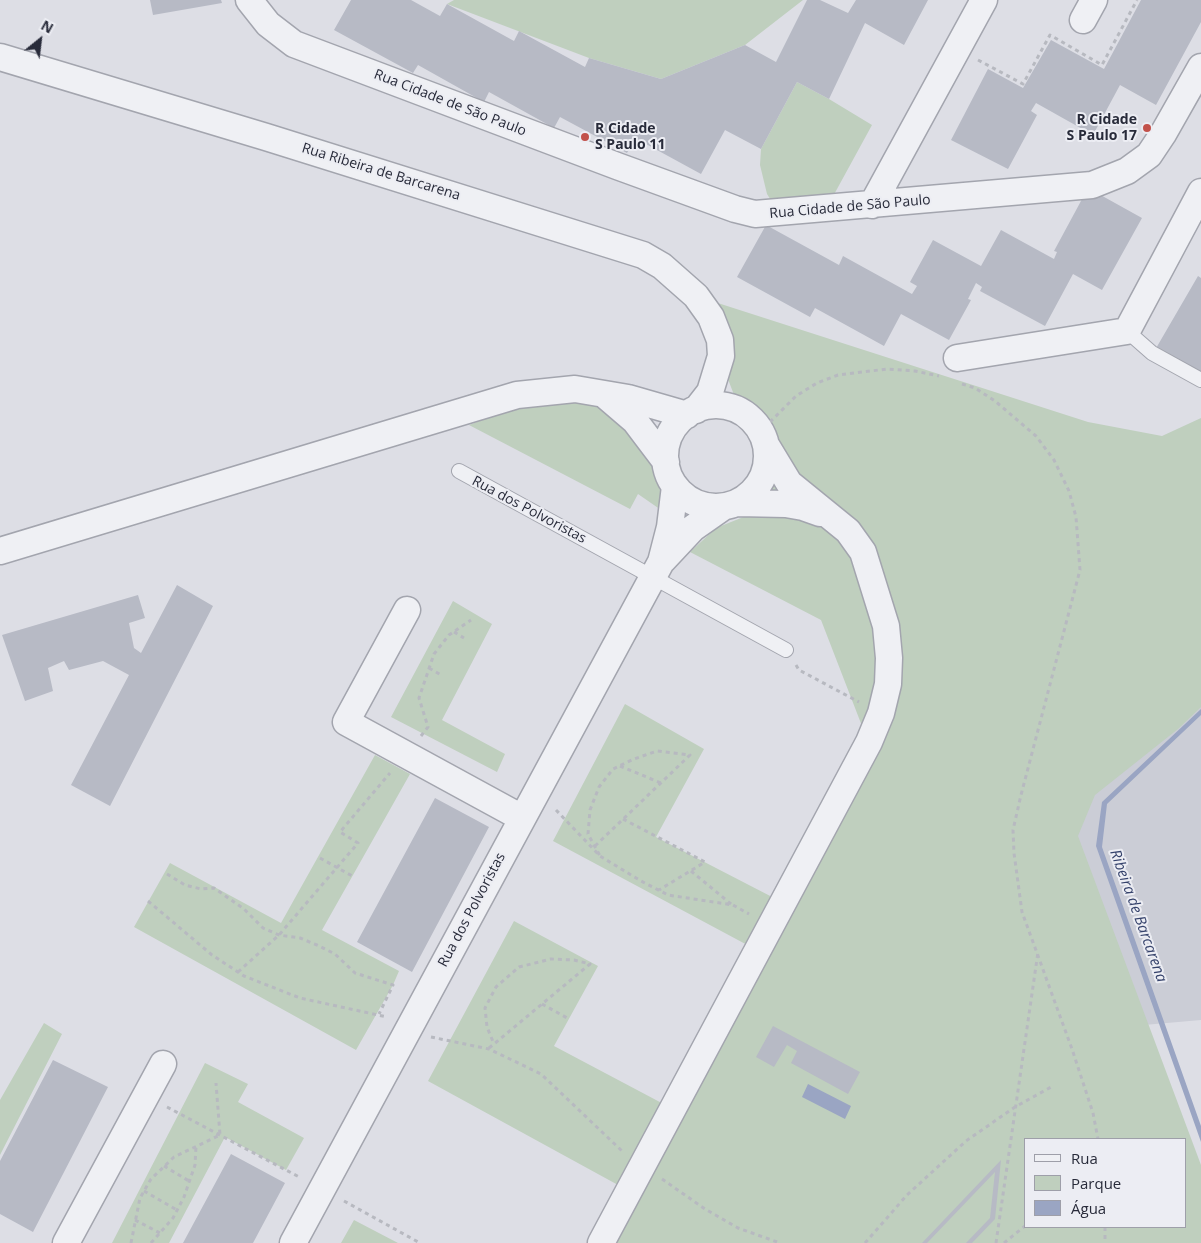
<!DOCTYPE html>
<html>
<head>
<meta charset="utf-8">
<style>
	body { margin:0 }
	#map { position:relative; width:1201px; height:1243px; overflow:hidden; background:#dddee5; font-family:"Open Sans",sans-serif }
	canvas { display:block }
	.legend { position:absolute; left:1024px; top:1138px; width:162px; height:90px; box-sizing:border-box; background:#ecedf3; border:1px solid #9e9fa9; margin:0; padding:6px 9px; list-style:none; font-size:15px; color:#282b3a }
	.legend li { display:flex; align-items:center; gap:10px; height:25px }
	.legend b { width:25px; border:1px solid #9e9fa9 }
	.north { position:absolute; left:15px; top:15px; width:50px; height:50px; -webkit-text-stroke:4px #ecedf3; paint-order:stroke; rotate:29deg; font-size:14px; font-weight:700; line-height:20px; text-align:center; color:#282b3a }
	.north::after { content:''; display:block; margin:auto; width:18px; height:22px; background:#282b3a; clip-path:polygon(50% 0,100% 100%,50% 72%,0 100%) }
</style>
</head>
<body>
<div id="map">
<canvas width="1201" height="1243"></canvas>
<ul class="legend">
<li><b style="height:6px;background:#eff0f4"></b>Rua</li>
<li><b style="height:14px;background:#bfcfbe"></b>Parque</li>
<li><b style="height:14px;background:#9aa5c3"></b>Água</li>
</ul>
<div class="north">N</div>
</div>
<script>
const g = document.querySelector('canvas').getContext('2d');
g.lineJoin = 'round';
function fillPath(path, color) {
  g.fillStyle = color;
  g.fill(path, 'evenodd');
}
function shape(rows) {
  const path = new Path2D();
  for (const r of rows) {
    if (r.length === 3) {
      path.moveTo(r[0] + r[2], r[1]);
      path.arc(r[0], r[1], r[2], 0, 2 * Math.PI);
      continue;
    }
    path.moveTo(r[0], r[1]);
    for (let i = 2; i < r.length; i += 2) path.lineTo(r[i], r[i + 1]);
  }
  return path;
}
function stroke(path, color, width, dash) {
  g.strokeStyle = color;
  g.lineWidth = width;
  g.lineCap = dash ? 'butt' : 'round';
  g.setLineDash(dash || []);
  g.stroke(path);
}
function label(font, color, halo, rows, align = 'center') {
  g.font = font + ' "Open Sans",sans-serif';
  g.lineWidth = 4;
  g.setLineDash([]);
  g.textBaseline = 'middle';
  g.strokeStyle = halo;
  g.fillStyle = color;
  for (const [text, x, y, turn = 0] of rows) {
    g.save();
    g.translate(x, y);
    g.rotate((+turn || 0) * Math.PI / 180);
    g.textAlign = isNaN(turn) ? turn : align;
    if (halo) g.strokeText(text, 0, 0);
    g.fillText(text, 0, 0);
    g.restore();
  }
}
const built = shape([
	[1201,676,1201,1020,1121,1027,1058,790]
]);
const green = shape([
	[454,0,803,0,745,45,661,79,589,58,447,4],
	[797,82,829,99,872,125,831,200,774,205,767,194,760,165,761,149],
	[696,296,1088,422,1162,436,1201,418,1201,707,1178,729,1095,795,1078,836,1201,1165,1201,1243,606,1243,629,1191,428,1081,514,921,598,966,554,1046,673,1109,751,947,553,841,625,704,704,749,656,837,776,899,862,726,821,620,690,552,716,528,751,514,781,517],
	[1025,1139,1185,1139,1185,1227,1025,1227],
	[539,399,592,399,624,421,656,469,664,512,638,494,630,509,469,425],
	[453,601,492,624,442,720,505,754,497,772,391,717],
	[375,755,410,774,322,930,399,971,393,985,356,1050,134,927,170,863,281,923],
	[44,1023,62,1034,0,1155,0,1100],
	[205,1063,248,1084,238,1102,304,1138,286,1170,225,1137,169,1243,112,1243],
	[354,1220,398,1243,341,1243]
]);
const water = shape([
	[1201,709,1201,715,1107,804,1102,847,1201,1126,1201,1142,1096,846,1102,802],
	[808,1084,851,1106,845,1119,802,1097]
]);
const building = shape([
	[150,0,221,0,222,3,153,15],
	[351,0,411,0,440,16,447,4,514,41,519,31,585,67,589,58,661,79,745,45,776,62,807,0,820,0,848,13,856,0,928,0,904,45,865,23,829,99,797,82,761,149,725,130,701,174,635,138,627,153,560,117,554,128,489,92,484,102,418,65,413,73,334,30],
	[1141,0,1201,0,1201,22,1156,105,1120,85,1093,135,1036,103,1031,111,1037,115,1008,169,951,140,988,69,1023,88,1051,40,1104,69],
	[1088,188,1142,218,1102,290,1073,274,1045,326,980,291,982,287,976,283,968,299,971,300,949,340,901,314,884,346,815,308,810,317,737,277,766,225,839,265,843,256,912,294,917,286,910,282,933,240,981,266,1001,230,1054,259,1057,252,1054,251],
	[1198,276,1201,278,1201,376,1155,350],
	[177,585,213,606,110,806,71,785,129,675,103,661,69,670,64,661,48,668,53,691,25,701,2,635,138,595,145,618,129,623,134,648,141,653],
	[435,798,489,827,412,972,357,942],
	[773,1026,860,1072,848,1094,791,1063,797,1051,787,1045,774,1067,756,1057],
	[53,1060,108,1087,33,1232,0,1214,0,1161],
	[231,1154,285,1183,253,1243,183,1243],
	[1001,1160,995,1219,972,1243,966,1243,990,1218,995,1172,927,1243,922,1243]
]);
const path = shape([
	[978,60,1023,84,1050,35,1102,65,1137,0],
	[962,384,975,388,995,401,1036,436,1054,460,1069,491,1076,517,1080,570,1021,795,1013,830,1014,853,1022,912,1072,1049,1093,1113,1098,1139],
	[770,422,796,396,817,383,838,375,887,369,915,371,939,376],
	[454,632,464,638],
	[796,665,799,670,859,702],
	[429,668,441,675],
	[421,736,428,727,419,698,434,654,449,635,471,620],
	[620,766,661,783],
	[556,810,600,856,641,881,668,895,733,905,749,914],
	[623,819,705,862,659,890],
	[595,846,690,755,657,751,634,759,613,769,599,787,590,810,588,834,600,856],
	[320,858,354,877],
	[691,871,731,904],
	[167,874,185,885,201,889,214,888,244,909,263,928,279,935,300,938,317,945,335,954,355,973,393,985,379,1014],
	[148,901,212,955,244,976,300,998,387,1017],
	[238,972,279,935,358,843,340,832,390,773],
	[542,1004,569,1019],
	[431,1037,489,1049,541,1074,622,1151],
	[489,1048,494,1044,590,964,574,960,551,959,519,967,496,987,485,1008,487,1027,494,1044],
	[167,1107,301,1178],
	[164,1166,189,1181],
	[662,1179,705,1209,738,1228,780,1243],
	[144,1191,177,1210],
	[344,1201,420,1243],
	[135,1220,160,1233],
	[1105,1227,1105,1243],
	[131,1243,140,1198,151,1179,174,1157,220,1135,216,1083],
	[151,1243,173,1218,184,1197,195,1165,196,1146],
	[865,1243,907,1195,966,1141,1015,1107,1053,1086],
	[996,1243,1038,952],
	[1004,1243,1025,1226]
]);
const service = shape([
	[1127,331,1152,353,1201,380],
	[459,471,786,650]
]);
const minor = shape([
	[249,0,268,24,294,44,617,166,735,209,755,214,1092,185,1127,171,1149,155,1163,134,1201,67],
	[1083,20,1094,0],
	[0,57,266,137,643,255,662,266,696,296,711,317,720,340,721,356,710,392,696,410],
	[872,205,984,0],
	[957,358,1127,331,1201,192],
	[607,397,635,421,666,462],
	[716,456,51],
	[738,503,786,504,803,507,820,513],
	[0,551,517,395,575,389,628,398,687,415],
	[663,560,693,528,723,507],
	[407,610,346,722,522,818],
	[66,1243,163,1064],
	[293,1243,661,562,670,527,675,486],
	[601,1243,869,742,881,713,888,684,889,658,886,626,863,552,848,531,789,483,766,445]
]);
const markers = [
	[1147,128,5,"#c2514a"],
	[585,137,5,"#c2514a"]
];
const streetNames = [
	["Rua Cidade de São Paulo",450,103,21],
	["Rua Ribeira de Barcarena",381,172,17],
	["Rua Cidade de São Paulo",850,207,-5],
	["Rua dos Polvoristas",529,510,28],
	["Rua dos Polvoristas",472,910,-62]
];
const poiNames = [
	["R Cidade",1137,120],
	["S Paulo 17",1137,136],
	["R Cidade",595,129,"left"],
	["S Paulo 11",595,145,"left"]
];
const waterNames = [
	["Ribeira de Barcarena",1138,916,70]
];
fillPath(built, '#cbcdd6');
fillPath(green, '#bfcfbe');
fillPath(water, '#9aa5c3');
fillPath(building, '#b7bac5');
stroke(service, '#a3a5ae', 16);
stroke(minor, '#a3a5ae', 29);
stroke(path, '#b7b9c0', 3, [4, 4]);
stroke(service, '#eff0f4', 14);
stroke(minor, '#eff0f4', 26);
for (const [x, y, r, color] of markers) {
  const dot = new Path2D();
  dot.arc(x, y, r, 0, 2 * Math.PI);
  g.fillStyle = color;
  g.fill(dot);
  stroke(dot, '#ecedf3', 2);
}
label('14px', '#282b3a', '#ecedf3', streetNames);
label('bold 14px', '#282b3a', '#ecedf3', poiNames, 'right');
label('italic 15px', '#35426b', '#ecedf3', waterNames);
</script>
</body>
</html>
